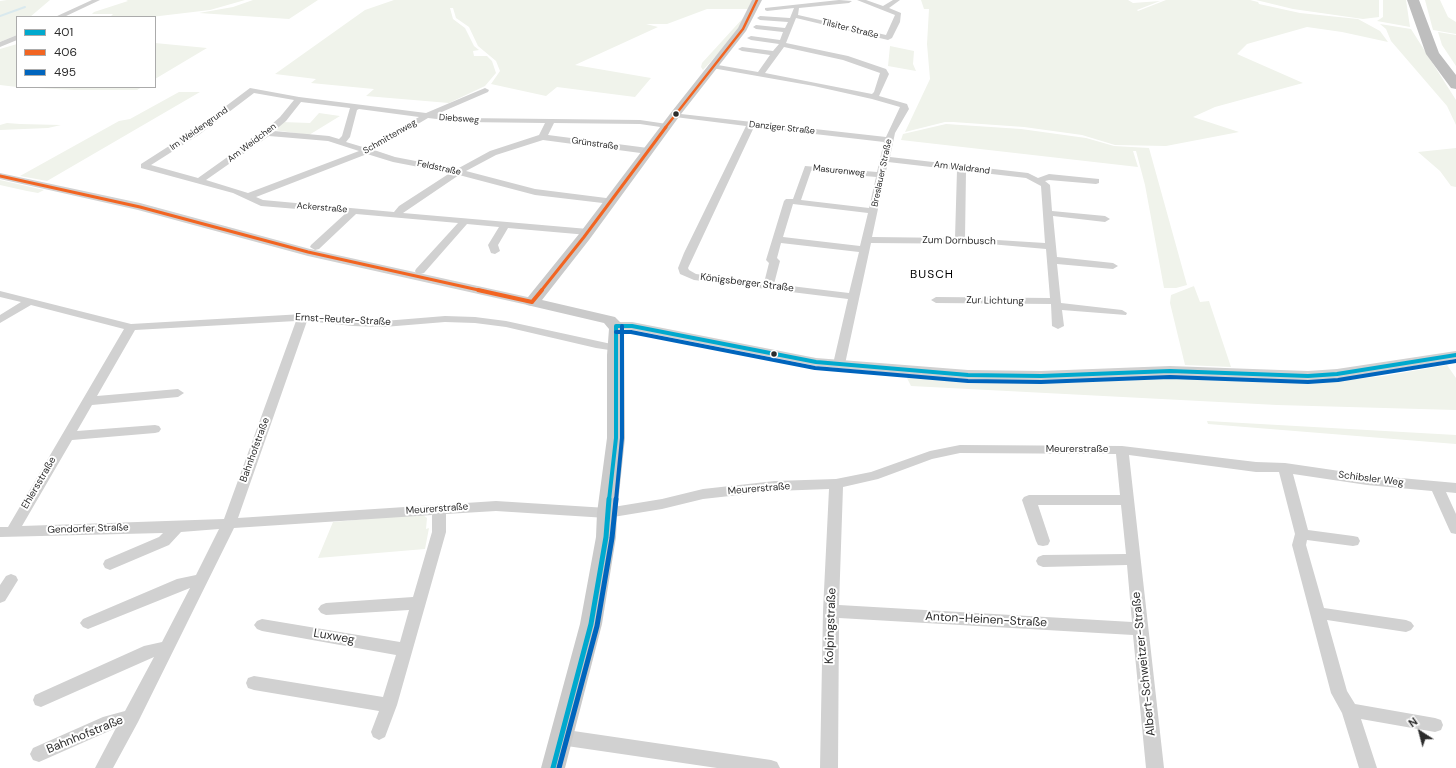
<!DOCTYPE html>
<html>
<head>
<meta charset="utf-8">
<style>
	body { margin:0 }
	#map { position:relative; width:1456px; height:768px; overflow:hidden; background:#fff; font-family:"DM Sans",sans-serif }
	canvas { display:block }
	.legend { position:absolute; left:16px; top:16px; width:140px; height:72px; box-sizing:border-box; background:#fff; border:1px solid #ababab; margin:0; padding:5px 7px; list-style:none; font-size:12px; color:#2c2c2c }
	.legend li { display:flex; align-items:center; gap:8px; height:20px }
	.legend b { width:20px; border:1px solid #ababab }
	.north { position:absolute; left:1400px; top:712px; width:40px; height:40px; -webkit-text-stroke:3px #fff; paint-order:stroke; rotate:324deg; font-size:11px; font-weight:700; line-height:16px; text-align:center; color:#2c2c2c }
	.north::after { content:''; display:block; margin:auto; width:14px; height:18px; background:#2c2c2c; clip-path:polygon(50% 0,100% 100%,50% 72%,0 100%) }
</style>
</head>
<body>
<div id="map">
<canvas width="1456" height="768"></canvas>
<ul class="legend">
<li><b style="height:5px;background:#00a9ce"></b>401</li>
<li><b style="height:5px;background:#f26522"></b>406</li>
<li><b style="height:5px;background:#0065bd"></b>495</li>
</ul>
<div class="north">N</div>
</div>
<script>
const g = document.querySelector('canvas').getContext('2d');
g.lineJoin = 'round';
function fillPath(path, color) {
  g.fillStyle = color;
  g.fill(path, 'evenodd');
}
function shape(rows) {
  const path = new Path2D();
  for (const r of rows) {
    path.moveTo(r[0], r[1]);
    for (let i = 2; i < r.length; i += 2) path.lineTo(r[i], r[i + 1]);
  }
  return path;
}
function stroke(path, color, width, dash) {
  g.strokeStyle = color;
  g.lineWidth = width;
  g.lineCap = dash ? 'butt' : 'round';
  g.setLineDash(dash || []);
  g.stroke(path);
}
function label(font, color, halo, rows, align = 'center') {
  g.font = font + ' "DM Sans",sans-serif';
  g.lineWidth = 4;
  g.setLineDash([]);
  g.textBaseline = 'middle';
  g.strokeStyle = halo;
  g.fillStyle = color;
  for (const [text, x, y, turn = 0] of rows) {
    g.save();
    g.translate(x, y);
    g.rotate((+turn || 0) * Math.PI / 180);
    g.textAlign = isNaN(turn) ? turn : align;
    if (halo) g.strokeText(text, 0, 0);
    g.fillText(text, 0, 0);
    g.restore();
  }
}
const green = shape([
	[7,0,50,0,30,17,17,17,17,35,0,42,0,1],
	[126,0,245,0,210,10,151,17,110,17,113,14,92,14,94,12,128,1],
	[253,0,318,0,289,19,199,13,233,7],
	[394,0,754,0,750,9,707,9,667,24,646,24,658,27,575,65,651,78,635,97,557,87,546,96,491,84,500,71,496,61,478,46,469,27,456,18,453,8,450,8,453,19,465,28,474,46,479,50,473,51,474,56,487,56,492,61,496,73,485,86,449,103,366,96,374,89,311,83,316,79,275,74,365,10],
	[921,0,1128,0,1133,3,1160,1,1137,10,1138,11,1166,0,1250,0,1258,2,1259,4,1300,13,1358,19,1380,31,1388,42,1342,32,1307,27,1247,44,1237,54,1303,83,1215,107,1193,117,1239,132,1166,146,1115,145,1082,135,1024,127,953,122,945,122,905,132,930,79,927,44,929,9,924,9],
	[1256,0,1379,0,1379,17,1363,19,1293,9],
	[1383,0,1406,0,1410,27,1377,21,1383,17],
	[1425,0,1440,0,1448,17,1456,22,1456,34,1433,30],
	[744,17,746,17,728,43,703,70,701,67,702,63],
	[1380,24,1411,29,1456,100,1456,125,1447,106,1391,41,1386,29],
	[1438,32,1456,35,1456,66,1442,45],
	[155,43,207,48,155,79],
	[17,44,17,87,0,85,0,49],
	[890,46,914,51,913,64,916,71,888,66],
	[17,87,142,87,137,90,75,90],
	[179,92,200,92,47,181,20,176,119,121,130,119],
	[319,113,340,116,309,135,274,130,282,122,310,123],
	[7,123,20,124,61,125,48,128,0,130,0,125],
	[946,124,1021,129,1086,138,1114,146,1149,148,1187,285,1176,288,1164,288,1145,185,1136,151,1133,151,1138,167,901,140,903,134],
	[1456,148,1456,187,1451,186,1440,171,1418,152],
	[0,180,31,187,44,190,38,193,27,191,0,185],
	[1192,281,1200,302,1209,301,1231,367,1185,365,1170,303,1171,295,1194,286],
	[1447,365,1456,378,1456,410,1277,405,911,386,907,378,1057,383,1190,378,1277,383,1316,383,1384,376],
	[1207,421,1456,435,1456,444,1208,424],
	[422,514,427,518,426,529,429,528,425,549,318,558,333,522]
]);
const stream = shape([
	[0,16,25,7]
]);
const minor = shape([
	[92,0,100,0,64,17,55,17,92,0],
	[839,0,852,1,849,3,799,8,798,15,886,35,895,15,857,0,866,0,883,6,893,0,900,0,889,8,901,13,900,22,892,38,888,40,796,18,786,43,848,56,886,69,889,74,879,96,907,104,909,109,895,133,890,157,1028,173,1038,178,1049,174,1099,179,1099,183,1096,184,1049,180,1045,181,1050,185,1052,211,1105,216,1110,219,1105,222,1053,216,1057,257,1113,263,1118,266,1113,269,1057,264,1061,303,1122,310,1127,313,1126,315,1062,310,1064,326,1058,329,1052,326,1051,304,936,303,931,300,936,297,1050,298,1046,249,990,244,871,243,845,364,839,368,833,364,848,299,694,280,680,274,678,268,684,253,746,126,675,117,672,117,672,113,886,137,900,107,872,99,814,86,712,68,708,66,712,64,758,72,770,55,742,51,738,49,742,47,773,51,779,44,751,40,747,38,751,36,780,40,783,32,756,29,753,27,756,25,785,28,788,22,760,20,757,18,760,16,790,18,794,8,767,11,765,10,765,8,839,0],
	[784,47,843,60,880,73,874,92,872,94,765,73,784,47],
	[754,127,884,142,877,172,805,166,793,199,786,199,784,201,766,260,769,263,764,283,696,274,689,270,688,268,754,127],
	[888,162,957,170,955,238,872,237,888,162],
	[811,171,876,177,869,208,801,200,811,171],
	[966,171,1026,178,1041,186,1045,243,965,238,966,171],
	[793,204,868,213,860,246,783,237,793,204],
	[781,243,859,252,849,293,774,284,780,261,777,258,781,243],
	[17,35,17,40,0,47,0,42,17,35],
	[250,88,299,97,426,113,485,88,489,90,488,92,437,114,463,118,640,120,667,124,671,126,667,128,640,124,554,123,548,135,648,148,652,151,648,154,543,140,496,155,466,171,535,189,614,199,616,201,611,204,535,195,459,175,403,213,588,229,593,232,588,235,508,228,498,245,500,251,495,254,491,253,488,245,499,227,467,224,424,273,420,274,416,273,415,271,416,269,458,223,356,214,319,249,315,250,310,247,311,245,346,213,261,206,233,193,141,168,141,164,194,130,250,88],
	[254,93,294,100,280,117,264,131,198,178,151,165,200,134,254,93],
	[301,102,350,108,342,136,339,139,329,136,274,131,286,121,301,102],
	[359,109,419,117,366,148,346,142,350,137,357,110,359,109],
	[428,118,463,122,545,123,539,135,490,151,457,169,395,157,374,150,428,118],
	[269,136,328,141,359,151,248,193,206,180,269,136],
	[367,154,393,162,450,173,399,206,394,212,263,200,256,197,367,154],
	[0,291,131,324,303,314,353,320,384,321,445,316,475,317,506,321,616,345,622,348,616,351,596,348,506,327,475,323,445,322,384,327,353,326,307,321,238,518,496,501,607,508,662,499,703,489,775,481,836,479,871,472,930,451,960,445,1122,446,1256,462,1285,463,1367,475,1456,483,1456,493,1446,492,1456,514,1456,534,1451,533,1449,529,1432,491,1367,485,1293,474,1308,530,1353,536,1358,537,1360,541,1358,545,1353,546,1307,540,1306,545,1324,608,1406,620,1411,622,1414,626,1411,630,1406,632,1327,620,1347,691,1355,704,1435,718,1441,720,1443,725,1441,730,1435,732,1361,719,1377,768,1359,768,1342,713,1331,693,1292,545,1295,534,1279,472,1256,472,1129,455,1164,768,1146,768,1133,635,839,618,838,768,820,768,823,611,829,489,775,491,703,499,662,509,607,518,496,511,446,514,446,532,397,705,385,737,379,740,373,737,371,732,379,711,254,690,248,688,246,683,248,678,254,676,383,697,396,655,262,631,257,629,254,625,257,621,262,619,400,642,409,610,326,615,321,613,318,609,321,605,326,603,413,597,432,532,432,515,234,528,138,722,113,768,95,768,116,728,39,762,33,760,30,754,33,748,103,717,125,711,154,657,41,707,35,705,33,700,35,695,144,646,162,642,190,588,88,629,83,627,80,623,83,619,177,579,196,575,219,529,181,532,169,545,110,570,105,568,103,564,105,560,159,537,163,533,0,537,0,527,8,527,124,329,31,305,0,323,0,315,21,302,0,297,0,291],
	[296,321,224,519,22,526,72,440,155,433,159,432,161,429,159,426,155,425,77,431,92,405,178,397,184,393,178,389,97,396,135,330,296,321],
	[960,453,1116,454,1120,495,1029,495,1024,497,1022,500,1036,541,1038,545,1043,546,1048,545,1050,541,1038,505,1121,505,1126,554,1043,555,1038,557,1036,561,1038,565,1043,567,1127,565,1132,622,839,605,843,487,878,479,932,459,960,453],
	[11,574,16,576,18,580,5,601,0,603,0,585,6,576,11,574],
	[560,729,771,760,777,762,780,768,717,768,560,745,554,742,551,737,554,732,560,729]
]);
const tertiary = shape([
	[0,173,140,203,310,249,532,298,537,299,539,302,537,305,532,306,308,256,138,210,0,179,0,173],
	[616,322,632,322,816,358,968,370,1041,371,1170,366,1308,371,1337,369,1456,351,1456,359,1337,379,1308,381,1170,376,1041,381,968,380,816,366,632,330,611,329,609,326,611,323,616,322]
]);
const secondary = shape([
	[752,0,762,0,746,31,681,114,589,240,542,300,615,317,624,326,625,438,617,513,616,537,602,624,565,768,541,768,580,624,596,537,597,513,607,438,607,355,609,329,604,323,527,305,524,302,579,234,673,110,738,28,752,0]
]);
const motorway = shape([
	[1407,0,1419,0,1439,53,1456,75,1456,89,1451,88,1426,54,1407,0]
]);
const bus1Far1 = shape([
	[616,326,632,326,816,362,968,375,1041,376,1170,371,1308,376,1337,374,1456,355],
	[609,500,616,438,616,326]
]);
const bus1 = shape([
	[553,768,591,624,606,537,609,499]
]);
const bus2Far2 = shape([
	[665,128,743,29,757,0]
]);
const bus2Far1 = shape([
	[0,176,140,207,308,252,483,291],
	[541,291,584,237,666,127]
]);
const bus2 = shape([
	[478,290,532,302],
	[532,302,542,290]
]);
const bus3Far1 = shape([
	[616,332,631,332,815,368,968,381,1041,382,1170,377,1308,382,1338,380,1456,361],
	[616,500,622,438,622,326]
]);
const bus3 = shape([
	[559,768,597,626,612,538,616,499]
]);
const markers = [
	[676,114,3.5,"#2c2c2c"],
	[774,354,3.5,"#2c2c2c"]
];
const farStreetnames = [
	["Tilsiter Straße",850,29,14],
	["Diebsweg",459,119,4],
	["Danziger Straße",782,128,6],
	["Im Weidengrund",199,129,-35],
	["Schmittenweg",390,137,-30],
	["Am Weidchen",252,143,-37],
	["Grünstraße",595,144,8],
	["Feldstraße",439,168,12],
	["Am Waldrand",962,168,7],
	["Masurenweg",839,171,6],
	["Breslauer Straße",882,173,-78],
	["Ackerstraße",322,208,5]
];
const streetNames = [
	["Zum Dornbusch",959,241,1],
	["Königsberger Straße",747,283,7],
	["Zur Lichtung",995,301,1],
	["Ernst-Reuter-Straße",343,320,3],
	["Meurerstraße",1077,449],
	["Bahnhofstraße",255,450,-70],
	["Schibsler Weg",1371,479,7],
	["Ehlersstraße",39,483,-60],
	["Meurerstraße",759,489,-5],
	["Meurerstraße",437,509,-4],
	["Gendorfer Straße",88,529,-2]
];
const quarterNames = [
	["BUSCH",932,275]
];
const nearStreetnames = [
	["Anton-Heinen-Straße",986,620,3],
	["Kolpingstraße",831,626,-88],
	["Luxweg",334,637,10],
	["Albert-Schweitzer-Straße",1144,664,-96],
	["Bahnhofstraße",85,735,-22]
];
fillPath(green, '#f0f3eb');
stroke(stream, '#d9e9ee', 2);
fillPath(minor, '#d1d1d1');
fillPath(tertiary, '#d1d1d1');
fillPath(secondary, '#cacaca');
fillPath(motorway, '#bebebe');
stroke(bus1Far1, '#00a9ce', 4);
stroke(bus1, '#00a9ce', 5);
stroke(bus2Far2, '#f26522', 2.5);
stroke(bus2Far1, '#f26522', 3);
stroke(bus2, '#f26522', 4);
stroke(bus3Far1, '#0065bd', 4);
stroke(bus3, '#0065bd', 5);
for (const [x, y, r, color] of markers) {
  const dot = new Path2D();
  dot.arc(x, y, r, 0, 2 * Math.PI);
  g.fillStyle = color;
  g.fill(dot);
  stroke(dot, '#fff', 1.5);
}
label('9px', '#2c2c2c', '#fff', farStreetnames);
label('10px', '#2c2c2c', '#fff', streetNames);
g.letterSpacing = '1px';
label('12px', '#000', '#fff', quarterNames);
g.letterSpacing = '0px';
label('12px', '#2c2c2c', '#fff', nearStreetnames);
</script>
</body>
</html>
